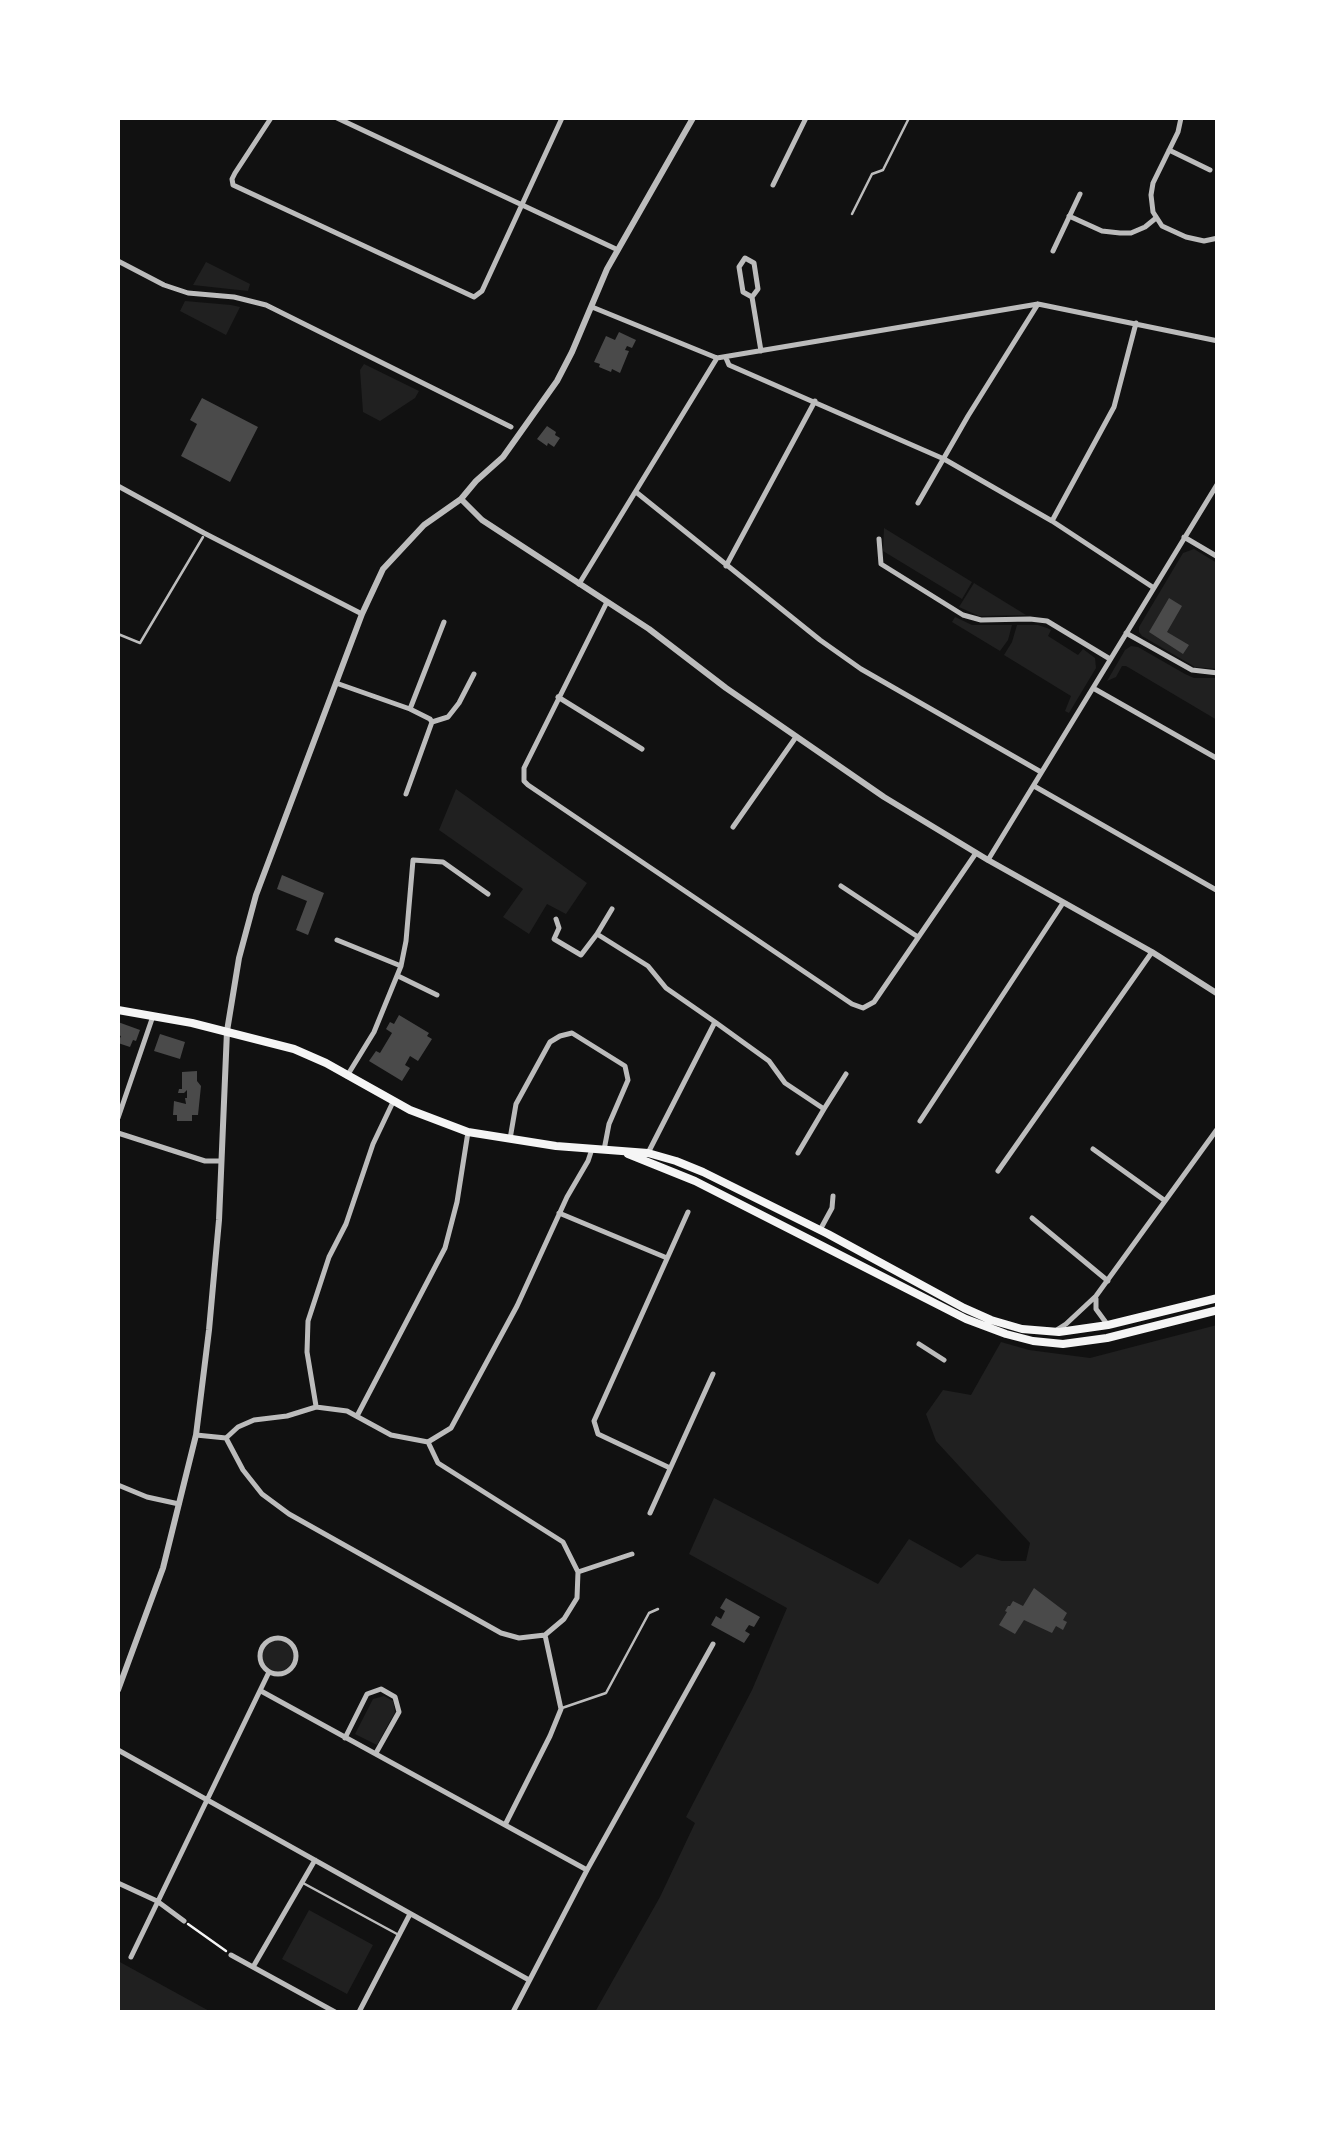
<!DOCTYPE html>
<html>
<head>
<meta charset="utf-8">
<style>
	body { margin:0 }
	#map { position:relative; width:1335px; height:2130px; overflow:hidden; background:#111; font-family:"Noto Sans",sans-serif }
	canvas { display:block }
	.frame { position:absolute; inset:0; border:120px solid #fff; pointer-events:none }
</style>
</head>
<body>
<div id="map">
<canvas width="1335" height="2130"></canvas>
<div class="frame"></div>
</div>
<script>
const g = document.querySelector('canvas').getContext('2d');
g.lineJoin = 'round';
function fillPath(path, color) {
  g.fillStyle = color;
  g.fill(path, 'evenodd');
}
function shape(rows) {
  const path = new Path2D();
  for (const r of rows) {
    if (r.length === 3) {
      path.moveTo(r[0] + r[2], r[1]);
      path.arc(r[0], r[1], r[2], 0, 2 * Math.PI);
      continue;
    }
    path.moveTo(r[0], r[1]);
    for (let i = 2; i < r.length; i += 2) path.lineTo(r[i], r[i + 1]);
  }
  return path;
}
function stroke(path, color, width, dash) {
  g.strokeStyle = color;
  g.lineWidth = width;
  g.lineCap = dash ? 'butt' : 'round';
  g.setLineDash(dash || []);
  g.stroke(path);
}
const green = shape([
	[206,262,250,284,248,291,193,285],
	[185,301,231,305,240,307,226,335,180,311],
	[364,364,419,391,415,398,380,421,363,412,360,370],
	[884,528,972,582,962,599,883,551],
	[1194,549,1217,563,1217,669,1195,667,1142,636,1139,632,1139,627,1183,553],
	[974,583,1026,615,979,616,959,607],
	[955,617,972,625,1012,625,1008,640,1000,651,952,622],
	[1017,625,1038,625,1047,628,1051,630,1048,636,1078,655,1083,649,1095,658,1096,668,1069,713,1065,711,1071,696,1004,655,1012,642],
	[1131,646,1138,647,1185,674,1194,678,1217,678,1217,720,1126,666,1122,666,1116,677,1107,681,1125,650],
	[456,789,587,883,566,914,547,904,529,934,503,917,523,889,439,830],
	[1217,1325,1217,2012,595,2012,660,1897,695,1823,686,1817,752,1690,787,1608,689,1554,714,1498,878,1584,909,1539,961,1568,977,1554,1002,1561,1026,1561,1030,1543,936,1441,926,1414,943,1390,971,1395,1001,1342,1029,1350,1090,1358],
	[278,1656,17],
	[384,1696,393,1701,395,1712,377,1745,355,1734,373,1699],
	[309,1910,373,1945,347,1994,282,1959],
	[118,1961,211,2012,118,2012]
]);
const building = shape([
	[619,332,636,340,632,348,627,346,625,350,629,351,620,373,612,369,611,372,599,367,600,364,594,362,606,336,615,340],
	[202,398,258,427,230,482,181,456,197,424,190,420],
	[547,426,556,432,555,435,560,438,554,447,548,443,547,446,537,439],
	[1169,598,1182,606,1167,632,1189,645,1183,654,1149,632],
	[282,875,324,893,308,935,296,930,307,901,277,889],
	[399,1015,429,1033,427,1036,432,1039,418,1061,410,1056,405,1065,410,1068,402,1081,369,1061,376,1051,380,1053,392,1033,386,1029,390,1022,394,1024],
	[118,1022,140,1030,136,1041,133,1040,130,1047,118,1043,121,1036,118,1035],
	[160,1034,185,1042,180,1059,154,1051],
	[197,1071,197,1081,201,1086,198,1115,192,1115,192,1121,177,1121,177,1115,173,1115,174,1101,186,1104,185,1098,187,1098,187,1090,184,1093,178,1093,179,1089,182,1089,182,1072],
	[1034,1588,1067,1613,1063,1620,1067,1622,1063,1630,1056,1626,1052,1633,1024,1620,1015,1634,999,1625,1007,1612,1005,1611,1008,1606,1010,1606,1013,1601,1023,1606],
	[726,1598,760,1617,754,1627,749,1625,745,1631,750,1634,744,1643,711,1625,716,1616,721,1619,725,1611,720,1608]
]);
const path = shape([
	[188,1924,226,1951]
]);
const service = shape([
	[852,214,872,174,883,170,909,118],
	[118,634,140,643,203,537],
	[562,1708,606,1693,649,1613,658,1609],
	[303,1883,397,1934]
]);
const minor = shape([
	[271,118,235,173,232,179,233,185,474,297,482,291,562,118],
	[337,118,618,250],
	[1181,118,1178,132,1153,183,1151,195,1153,212,1162,226,1186,237,1204,241,1218,238],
	[1169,150,1210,170],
	[773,185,806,118],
	[1069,216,1102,231,1120,233,1131,233,1145,227,1156,218],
	[1053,251,1080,194],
	[118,261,164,285,188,293,234,297,266,305,511,427],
	[752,297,758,289,754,263,745,258,739,267,743,292,752,297,761,351],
	[592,307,717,358,1038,304,1218,341],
	[726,358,729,365,944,459,1052,521,1154,588],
	[118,486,204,533,362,614],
	[636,492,820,640,861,669,1041,772],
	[918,503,968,416,1038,304],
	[1052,521,1114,407,1136,323],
	[1184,537,1218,557],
	[879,539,881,564,963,615,981,620,1030,619,1047,621,1110,659],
	[726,566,815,401],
	[579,584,717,358],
	[607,602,524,768,524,781,528,785,852,1004,863,1008,874,1002,976,853],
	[1126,633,1192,670,1218,673],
	[336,683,410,709,430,719,432,722],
	[1093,688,1218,759],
	[558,697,642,749],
	[410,709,444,622],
	[432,722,448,717,459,703,474,674],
	[1034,786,1218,891],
	[406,794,432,722],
	[733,827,796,737],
	[988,860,1218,483],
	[841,886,918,937],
	[556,919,559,928,554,939,581,955,597,934,648,966,666,988,715,1022,648,1153],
	[597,934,612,909],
	[337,940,401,966],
	[398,976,437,995],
	[715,1022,769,1061,785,1083,824,1109,846,1074],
	[347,1076,374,1032,401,966,406,941,413,860,443,862,488,894],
	[118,1118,153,1016],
	[920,1121,1063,903],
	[118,1133,205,1161,220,1161],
	[510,1139,516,1104,550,1042,560,1036,572,1033,625,1066,628,1080,609,1124,604,1150],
	[1093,1149,1164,1200],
	[798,1153,824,1109],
	[998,1171,1152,952],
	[559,1213,667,1258],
	[1032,1218,1108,1281],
	[820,1230,832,1208,833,1196],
	[1096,1299,1096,1309,1107,1324],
	[1055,1331,1066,1324,1096,1296,1218,1128],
	[919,1344,944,1360],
	[316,1406,307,1352,308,1321,329,1257,346,1224,373,1144,393,1102],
	[357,1416,445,1248,457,1202,468,1132],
	[196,1435,226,1438,238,1427,254,1420,287,1416,316,1407,347,1411,391,1435,428,1442,451,1428,517,1306,567,1197,588,1161,592,1149],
	[226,1438,243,1470,262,1494,289,1514,501,1633,519,1638,545,1635,564,1619,577,1598,578,1572,563,1542,438,1463,428,1442],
	[670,1468,598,1434,594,1421,688,1212],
	[118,1485,147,1497,179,1504],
	[650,1513,713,1374],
	[578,1572,632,1554],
	[278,1656,18],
	[261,1691,587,1870],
	[345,1738,367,1694,381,1689,395,1697,399,1712,376,1753],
	[118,1750,529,1980],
	[505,1825,550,1736,561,1709,545,1635],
	[118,1883,157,1901,184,1921],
	[231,1955,335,2012],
	[131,1957,269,1672],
	[253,1967,315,1860],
	[359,2012,410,1914],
	[513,2012,587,1870,713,1644]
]);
const tertiary = shape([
	[461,499,482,520,649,629,726,688,884,797,988,860,1152,952,1218,994],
	[118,1690,163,1568,196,1435,209,1330,219,1220,227,1031,239,958,256,895,362,614,383,569,424,525,461,499,476,481,503,457,557,381,572,352,607,269,693,118]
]);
const primary = shape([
	[118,1010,192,1023,294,1049,326,1063,410,1110,468,1132,556,1146,648,1153,676,1161,703,1172,828,1234,964,1308,991,1320,1022,1329,1059,1332,1108,1325,1218,1298],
	[628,1154,695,1181,966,1319,1006,1334,1033,1341,1063,1344,1107,1338,1218,1310]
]);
fillPath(green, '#202020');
fillPath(building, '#4a4a4a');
stroke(path, '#f5f5f5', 2.5);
stroke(service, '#bcbcbc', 2.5);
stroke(minor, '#bcbcbc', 5);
stroke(tertiary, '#bcbcbc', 6);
stroke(primary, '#f5f5f5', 8);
</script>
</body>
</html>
